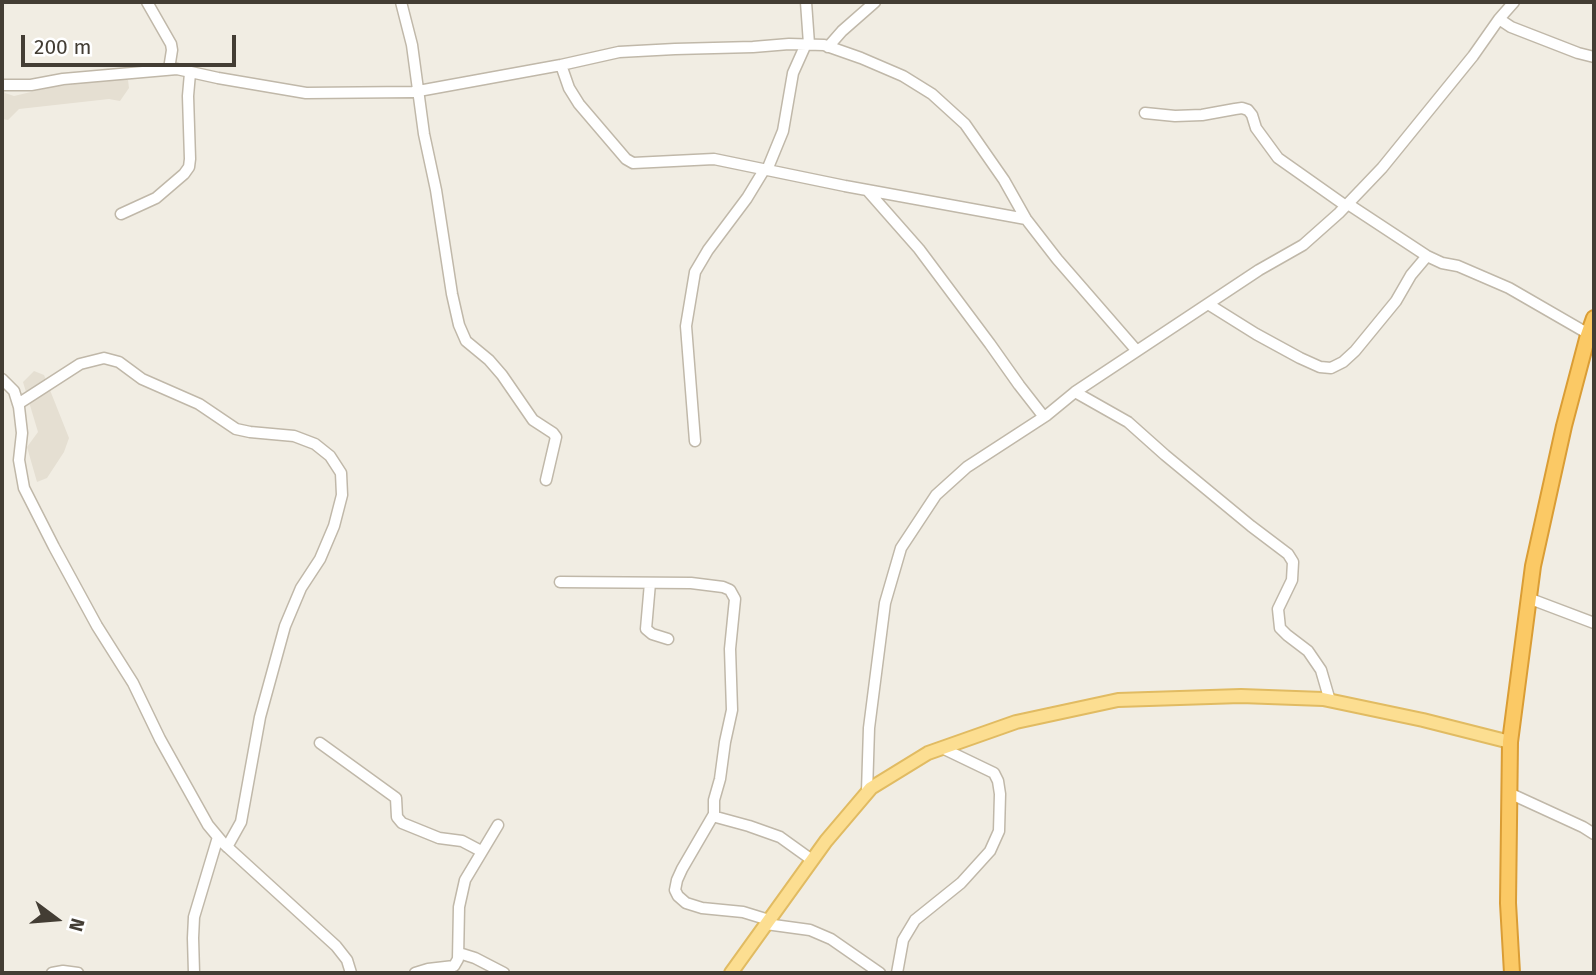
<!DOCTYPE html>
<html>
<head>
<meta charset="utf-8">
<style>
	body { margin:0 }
	#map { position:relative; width:1596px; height:975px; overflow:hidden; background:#f1ede3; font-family:"Fira Sans",sans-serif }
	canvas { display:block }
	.frame { position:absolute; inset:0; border:4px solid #433d34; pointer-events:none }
	.north { position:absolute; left:21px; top:884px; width:70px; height:70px; -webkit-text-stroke:5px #fff; paint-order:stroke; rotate:106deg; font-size:19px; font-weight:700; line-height:28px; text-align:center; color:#433d34 }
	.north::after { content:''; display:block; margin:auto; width:24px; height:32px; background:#433d34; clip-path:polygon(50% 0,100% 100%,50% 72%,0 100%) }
	.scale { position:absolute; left:21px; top:35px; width:215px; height:32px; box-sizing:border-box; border:4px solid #433d34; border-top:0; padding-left:9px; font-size:21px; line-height:24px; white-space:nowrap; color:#433d34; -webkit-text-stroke:5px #fff; paint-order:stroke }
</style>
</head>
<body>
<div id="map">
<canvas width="1596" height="975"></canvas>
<div class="frame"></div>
<div class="north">N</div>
<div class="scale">200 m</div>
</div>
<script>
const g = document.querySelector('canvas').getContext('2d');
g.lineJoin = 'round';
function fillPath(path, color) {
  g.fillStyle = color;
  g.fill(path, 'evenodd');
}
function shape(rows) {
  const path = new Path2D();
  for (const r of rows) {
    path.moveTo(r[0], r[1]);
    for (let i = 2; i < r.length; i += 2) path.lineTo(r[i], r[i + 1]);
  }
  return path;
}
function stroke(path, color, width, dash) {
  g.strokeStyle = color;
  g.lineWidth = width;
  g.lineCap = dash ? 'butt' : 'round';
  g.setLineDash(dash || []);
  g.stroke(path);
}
const residential = shape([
	[111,79,128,80,129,88,120,101,109,99,19,109,8,120,2,119,2,88,5,93,14,96,52,87],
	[34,371,44,375,69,438,64,452,47,478,37,482,27,447,38,432,23,382]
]);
const minor = shape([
	[147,2,171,44,172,50,169,69],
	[401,2,412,45,424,134,436,190,452,294,459,325,466,341,489,360,502,375,533,420,553,433,556,437,546,480],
	[806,2,809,44],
	[1499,19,1511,27,1578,53,1594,57],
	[828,47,842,31,875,2],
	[561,65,569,88,579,104,626,159,633,163,714,159,845,186,1026,219],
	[2,85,31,85,63,79,177,69,218,78,306,93,413,92,561,65,619,52,675,49,753,47,789,44,824,45,861,58,903,76,932,94,965,124,1004,180,1026,219,1057,259,1137,351],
	[1145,113,1175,116,1202,115,1235,109,1242,108,1248,110,1252,115,1256,128,1278,158,1346,206],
	[767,170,783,131,793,73,806,44],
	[867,190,919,249,990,344,1019,385,1044,417],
	[1348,204,1427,256,1442,263,1458,266,1509,288,1594,337],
	[121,214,156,198,184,174,189,167,190,159,188,96,190,73],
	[1208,304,1256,334,1300,358,1320,367,1331,368,1343,362,1355,351,1396,301,1411,275,1427,256],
	[2,379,14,391,19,407,22,433,19,460,24,488,54,547,97,626,133,683,160,739,208,825,223,843,336,946,347,960,351,973],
	[1075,392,1128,422,1165,455,1251,526,1288,554,1293,562,1292,580,1278,609,1280,628,1287,635,1308,651,1321,670,1330,701],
	[18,404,80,364,104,358,119,362,142,379,199,404,236,429,250,432,294,436,315,444,330,456,341,473,342,495,334,526,320,559,301,588,285,626,260,717,241,822,227,847],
	[695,441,686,326,695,272,708,250,747,198,764,170],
	[560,582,691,583,723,587,730,590,735,599,730,649,732,710,725,742,720,779,714,800,714,814,716,817,749,826,780,837,812,860],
	[650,583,646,629,652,634,668,639],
	[1528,598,1594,623],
	[320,743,396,798,397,817,402,823,439,838,462,841,481,851],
	[867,792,869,728,885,603,901,548,936,495,967,467,1047,415,1075,392,1259,270,1303,245,1339,213,1382,168,1473,56,1499,19,1514,2],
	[1509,793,1583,827,1594,834],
	[714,814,682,869,677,880,675,890,678,896,686,903,702,908,743,912,769,920],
	[766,924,810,930,831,939,880,973],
	[459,953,475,958,504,973],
	[52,973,63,971,78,973],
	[194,973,193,938,194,917,218,837],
	[415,973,428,969,454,966,458,959,459,907,465,880,498,825],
	[897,973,903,940,915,920,961,883,990,851,999,831,1000,794,998,781,994,773,942,748]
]);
const major = shape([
	[731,973,826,841,871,788,928,753,1016,722,1118,700,1241,696,1323,699,1423,720,1510,742]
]);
const highway = shape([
	[1512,973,1508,903,1510,742,1533,566,1564,426,1588,335,1594,318]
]);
fillPath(residential, '#e5dfd2');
stroke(minor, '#c0b8a9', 13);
stroke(major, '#e1bb62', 16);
stroke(highway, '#da9d35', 18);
stroke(minor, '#fff', 10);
stroke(major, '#fcde91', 12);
stroke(highway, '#fbc965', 14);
</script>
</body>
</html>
